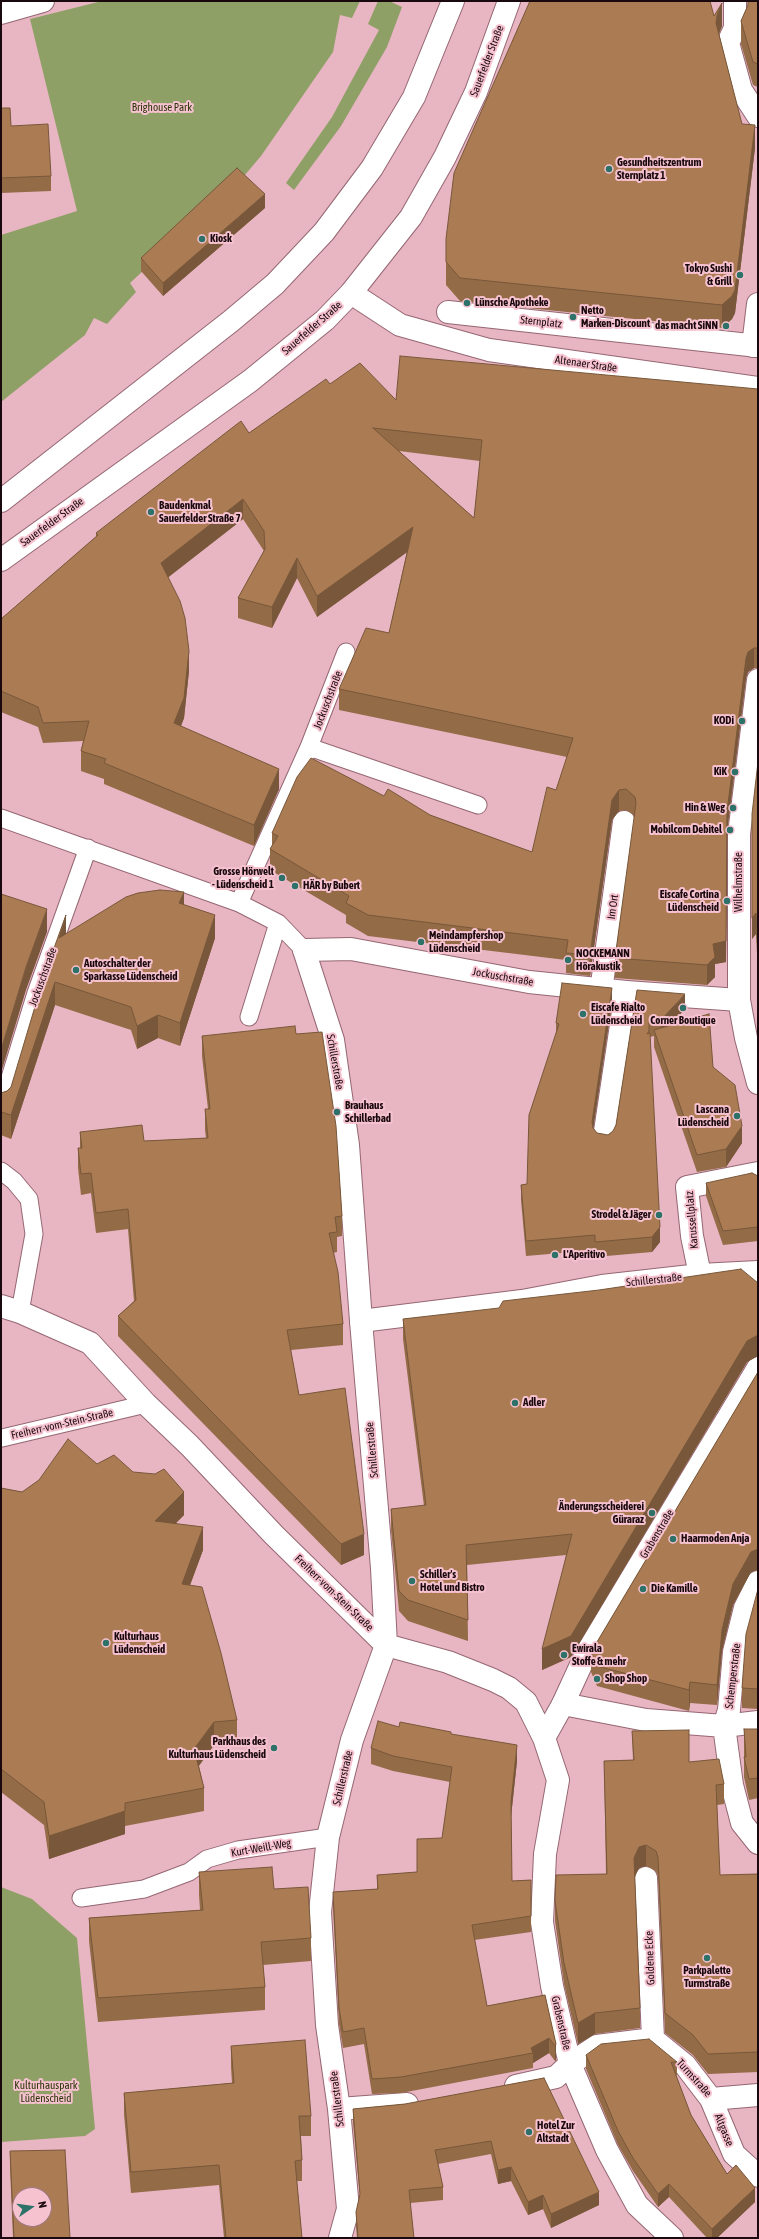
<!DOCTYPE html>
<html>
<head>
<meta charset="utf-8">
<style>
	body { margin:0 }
	#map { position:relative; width:759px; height:2239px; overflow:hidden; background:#e8b5c2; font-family:"Asap Condensed",sans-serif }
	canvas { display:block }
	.frame { position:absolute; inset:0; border:2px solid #19080d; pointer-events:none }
	.north { position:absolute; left:12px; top:2187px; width:40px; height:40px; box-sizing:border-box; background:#f6c2cf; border:1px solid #9e7881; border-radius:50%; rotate:77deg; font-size:11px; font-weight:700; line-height:16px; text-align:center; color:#19080d }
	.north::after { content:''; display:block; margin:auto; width:14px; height:18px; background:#2c7268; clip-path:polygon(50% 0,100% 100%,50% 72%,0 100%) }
</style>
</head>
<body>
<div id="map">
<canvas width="759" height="2239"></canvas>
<div class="frame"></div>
<div class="north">N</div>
</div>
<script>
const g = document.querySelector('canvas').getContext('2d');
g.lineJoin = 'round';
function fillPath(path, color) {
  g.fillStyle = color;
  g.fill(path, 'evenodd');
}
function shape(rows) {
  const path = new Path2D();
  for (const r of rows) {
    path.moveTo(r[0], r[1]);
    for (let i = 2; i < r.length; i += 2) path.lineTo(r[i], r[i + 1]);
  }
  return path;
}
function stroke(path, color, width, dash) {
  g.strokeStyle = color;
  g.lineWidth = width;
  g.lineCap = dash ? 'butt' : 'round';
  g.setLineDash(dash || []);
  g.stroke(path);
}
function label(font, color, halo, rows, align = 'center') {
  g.font = font + ' "Asap Condensed",sans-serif';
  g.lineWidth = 4;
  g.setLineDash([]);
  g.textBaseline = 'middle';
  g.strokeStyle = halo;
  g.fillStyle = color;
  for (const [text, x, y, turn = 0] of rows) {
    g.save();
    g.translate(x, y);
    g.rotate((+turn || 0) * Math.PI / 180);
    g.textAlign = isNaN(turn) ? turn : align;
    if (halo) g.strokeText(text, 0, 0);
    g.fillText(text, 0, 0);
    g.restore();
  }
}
const green = shape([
	[102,1,360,1,352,18,340,15,333,52,261,156,239,182,130,283,136,292,107,324,94,318,85,335,1,402,1,235,77,211,30,19],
	[378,1,389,1,402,7,387,47,341,126,294,190,286,183,332,117,379,30,368,24],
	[1,1887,32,1899,77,1938,95,2129,85,2136,1,2142]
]);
const service = shape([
	[309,747,478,805],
	[1,818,239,903,278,923,304,950],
	[239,903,309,747,346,652],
	[249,1017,278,923],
	[1,1107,36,993,88,848],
	[1,1171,14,1181,29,1199,34,1234,20,1312],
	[2,1438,146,1404],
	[81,1898,144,1889,189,1872,207,1859,238,1850,328,1837]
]);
const pedestrian = shape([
	[735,1,735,28,728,43,741,90,758,116],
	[351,293,400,325,489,350,758,388],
	[448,312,758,346],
	[753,346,758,304],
	[758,680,739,834,739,1000,746,1038,758,1083],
	[304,950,333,1040,348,1145,361,1321,522,1301,602,1286,700,1275,758,1272],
	[604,1138,626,992,739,1000],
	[700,1275,692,1236,687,1187,758,1173],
	[758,1582,745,1608,734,1652,729,1710,724,1726,758,1722],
	[563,1704,586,1654,758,1368]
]);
const minor = shape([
	[1,13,43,1],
	[304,950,351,949,529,982,626,992],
	[601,991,624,822],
	[1,1306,20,1312,90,1343,146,1404,190,1446,274,1535,386,1645,448,1662,493,1680,509,1688,526,1702,544,1738,558,1780,545,1854,542,1922,552,1986,570,2064,607,2150,637,2205,672,2238],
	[544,1738,563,1704,646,1720,724,1726,732,1785,742,1823,758,1843],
	[646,1878,653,2039],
	[516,2086,556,2077,570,2064,597,2046,653,2039,685,2065,711,2099,758,2095],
	[711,2099,734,2154,758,2176],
	[339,2109,407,2104],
	[340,2238,348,2209,339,2109,327,2025,320,1912,328,1837,352,1740,386,1645,382,1568,361,1321]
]);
const secondary = shape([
	[1,501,231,321,275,284,324,232,372,168,414,97,453,1],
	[1,560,250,381,325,320,351,293,411,217,445,157,476,92,509,1]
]);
const wall = shape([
	[758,1,758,87,753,85,741,44,741,21,748,5],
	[714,16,722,26,719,34,742,124,755,148,735,313,732,319,722,328,460,301,446,285,446,239],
	[1,108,11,126,51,176,51,191,1,193],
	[265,208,163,296,141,271,141,258],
	[330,384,396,400,758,389,758,668,754,668,748,672,746,678,727,832,726,962,715,964,715,977,707,985,615,978,615,958,635,816,626,810,619,811,612,820,590,976,566,973,566,960,368,936,346,923,346,915,270,870,270,849,272,846,272,833,384,796,430,815,532,852,556,790,567,757,339,710,339,689,389,633,407,551,317,617,297,578,272,628,238,618,238,598,264,551,243,519,168,577,189,671,184,718,181,726,279,789,254,846,104,784,104,779,81,771,81,751,83,741,43,743,38,727,1,712,1,619,96,537,96,533,249,433],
	[399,451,480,461,474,518],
	[758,762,758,974,756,934,752,939],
	[184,905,215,938,180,1046,158,1038,137,1049,131,1030,55,1005,11,1139,1,1135,1,1093,7,1091,11,1087,66,934],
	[637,990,685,1009,669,1026,713,1067,742,1143,726,1167,697,1172,654,1047,654,1036,650,1037,660,1242,652,1252,595,1257,595,1250,526,1256,521,1200,521,1185,527,1184,556,1035,556,1023,612,1003,593,1128,597,1133,608,1135,613,1131,616,1125],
	[296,1034,342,1216,342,1236,337,1237,337,1252,333,1253,343,1324,343,1345,291,1350,299,1395,364,1555,341,1565,118,1336,118,1316,134,1301,128,1229,96,1233,91,1193,81,1195,78,1168,78,1148,80,1148,80,1132,144,1141,206,1138,205,1130,205,1109,208,1109,202,1056,202,1036],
	[758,1176,758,1241,723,1245,706,1196,706,1183],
	[758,1283,758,1356,747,1362,571,1657,542,1670,566,1555,467,1565,468,1641,408,1621,399,1611,391,1530,391,1509,424,1506,403,1339,403,1319],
	[758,1372,758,1570,751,1572,733,1605,722,1651,717,1705,690,1703,689,1711,597,1686,591,1672,591,1652],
	[97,1464,133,1472,184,1515,176,1523,203,1550,190,1585,237,1720,237,1744,214,1745,199,1766,204,1788,204,1811,125,1826,125,1834,49,1859,44,1825,1,1792,1,1488,22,1492],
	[758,1589,758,1709,742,1708,742,1688],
	[399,1727,451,1734,517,1761,511,1816,512,1881,531,1880,531,1932,474,1940,487,2006,545,1995,556,2044,556,2060,555,2061,549,2053,533,2063,533,2068,401,2093,372,2094,364,2044,343,2048,339,2024,333,1908,333,1892,377,1889,377,1875,417,1872,442,1838,450,1782,393,1771,371,1764,371,1748],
	[744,1729,758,1729,758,1798,749,1800,744,1777],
	[632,1731,689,1762,724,1784,724,1804,717,1805,720,1875,758,1874,758,2072,708,2074,693,2055,665,2033,658,1877,656,1871,646,1866,639,1868,634,1877,640,2008,640,2028,595,2034,578,2044,564,1984,555,1921,555,1901,606,1874,604,1761,633,1760],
	[199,1872,274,1889,311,1938,311,1961,263,1965,265,1987,265,2010,98,2022,89,1941,89,1918,200,1910,199,1895],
	[231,2046,311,2116,311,2136,301,2136,302,2160,302,2181,297,2181,302,2238,224,2238,219,2185,131,2193,124,2114,124,2093,232,2083,231,2067],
	[586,2055,677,2062,677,2075,676,2075,691,2115,727,2174,755,2202,717,2238,707,2238,669,2197,658,2207,633,2171,618,2145,586,2069],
	[544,2078,599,2205,551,2228,543,2209,528,2215,511,2181,498,2184,491,2154,438,2164,443,2187,443,2200,410,2203,414,2238,357,2238,356,2226,356,2212,360,2198,353,2123,353,2109,405,2104],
	[10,2151,70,2238,13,2238,10,2167]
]);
const shadedWall = shape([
	[722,3,722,26,717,38,716,23,717,15],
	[755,125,755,148,735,313,732,319,722,328,722,305],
	[265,194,265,208,163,296,163,283],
	[243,499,243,519,161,583,161,563],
	[413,527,413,548,317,617,317,596],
	[297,558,297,578,272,628,272,607],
	[754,648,754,668,748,672,746,678,727,832,726,962,715,964,715,977,707,985,707,965,713,944,727,812,746,658,748,652],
	[189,651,189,671,184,718,174,744,174,723],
	[279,769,279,789,254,846,254,825],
	[619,790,619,811,612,820,590,976,590,955,612,800],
	[184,892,184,915,179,903],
	[47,909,47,932,26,990,1,1073,1,1050,26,967],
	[756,913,756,934,752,939,752,918],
	[66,915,66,939,59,938],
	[215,915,215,938,180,1046,180,1023],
	[55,982,55,1005,11,1139,11,1115],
	[612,988,612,1003,592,1137,592,1122],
	[685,994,685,1009,661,1035,661,1020],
	[158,1015,158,1038,137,1049,137,1026],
	[742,1126,742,1143,726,1167,726,1149],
	[660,1227,660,1242,652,1252,652,1237],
	[758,1335,758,1356,747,1362,571,1657,542,1670,542,1649,747,1341],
	[184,1492,184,1515,155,1544,155,1521],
	[203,1527,203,1550,182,1607,182,1584],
	[364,1534,364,1555,341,1565,341,1544],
	[757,1549,757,1570,751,1572,733,1605,722,1651,717,1705,717,1685,722,1630,733,1584,751,1552],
	[690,1682,690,1703,689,1711,689,1690],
	[214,1722,214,1745,194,1772,194,1749],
	[517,1745,517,1761,511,1817,511,1802],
	[125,1803,125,1834,49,1859,49,1836],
	[646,1845,646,1866,639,1868,634,1879,634,1858,639,1847],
	[595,2013,595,2034,578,2044,578,2023],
	[549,2038,549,2053,533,2063,533,2053,531,2048],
	[556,2044,556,2060,555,2061,555,2046],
	[511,2167,511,2181,498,2184,498,2170],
	[669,2184,669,2197,658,2207,658,2194],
	[755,2188,755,2202,717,2238,712,2238,712,2229],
	[599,2192,599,2205,551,2228,551,2214],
	[543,2195,543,2209,528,2215,528,2202]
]);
const building = shape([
	[530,1,710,1,714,16,722,3,717,15,716,23,742,124,755,125,735,290,732,296,722,305,460,278,446,262,446,239,454,173,530,1],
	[748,1,758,1,758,64,753,62,741,21,748,5,748,1],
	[1,108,10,108,11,126,48,124,51,176,1,178,1,108],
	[237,168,265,194,163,283,141,258,237,168],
	[400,356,758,389,758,648,754,648,748,652,746,658,727,812,726,941,713,944,715,957,707,965,615,958,636,803,635,797,626,789,619,790,612,800,590,955,566,953,568,940,368,915,346,903,349,896,270,849,278,836,272,833,297,777,311,758,384,796,388,789,430,815,532,852,547,787,556,790,573,738,339,689,366,628,389,633,413,527,317,596,297,558,272,607,238,598,265,549,264,531,243,499,161,563,180,601,185,618,189,651,184,698,174,723,279,769,254,825,104,763,106,759,81,751,89,721,43,723,38,707,1,691,1,619,98,535,96,533,241,421,249,433,326,379,330,384,360,363,396,400,400,356],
	[373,428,482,440,474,518,441,489,373,428],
	[758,762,758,954,756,913,752,918,752,814,758,762],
	[160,890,184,892,179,903,215,915,180,1023,158,1015,137,1026,131,1007,55,982,11,1115,1,1112,1,1093,7,1091,11,1087,45,973,66,915,59,938,126,897,138,893,160,890],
	[1,894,47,909,26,967,1,1050,1,894],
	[562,983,612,988,592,1122,593,1128,597,1133,608,1135,613,1131,616,1125,637,990,685,994,661,1020,649,1022,649,1031,647,1034,650,1033,660,1227,652,1237,595,1242,595,1235,526,1241,521,1185,527,1184,529,1115,559,1024,556,1023,562,983],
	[709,1014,713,1067,735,1085,742,1126,726,1149,697,1155,654,1030,709,1014],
	[295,1026,296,1034,322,1032,336,1126,342,1216,335,1217,337,1232,329,1233,338,1272,343,1324,287,1330,299,1395,345,1388,364,1534,341,1544,118,1316,136,1300,128,1209,96,1213,91,1173,81,1174,78,1148,82,1148,80,1132,142,1125,144,1141,208,1138,205,1109,210,1109,202,1036,295,1026],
	[752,1173,758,1176,758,1227,723,1231,706,1183,752,1173],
	[741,1269,758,1283,758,1335,747,1341,571,1636,542,1649,572,1534,466,1545,468,1620,408,1600,399,1591,391,1509,426,1505,403,1319,499,1308,503,1301,599,1290,741,1269],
	[758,1372,758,1549,751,1552,733,1584,722,1630,717,1685,690,1682,689,1690,597,1666,591,1652,758,1372],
	[68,1439,97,1464,114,1455,133,1472,155,1474,164,1469,184,1492,155,1521,203,1527,182,1584,202,1587,221,1653,237,1720,214,1722,194,1749,204,1788,125,1803,125,1811,49,1836,44,1802,1,1769,1,1488,22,1492,39,1480,68,1439],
	[758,1589,758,1689,742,1688,746,1634,758,1589],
	[378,1721,399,1727,400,1722,451,1732,451,1734,517,1745,511,1802,512,1881,531,1880,531,1916,472,1925,487,2006,545,1995,556,2044,555,2046,549,2038,531,2048,533,2053,401,2077,372,2079,364,2028,343,2032,339,2008,333,1892,378,1889,377,1875,417,1872,417,1839,442,1838,452,1767,393,1756,371,1748,378,1721],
	[744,1729,758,1729,758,1778,749,1779,744,1757,746,1757,744,1729],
	[689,1730,689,1762,719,1759,724,1784,716,1785,720,1875,758,1874,758,2052,708,2054,693,2035,665,2013,658,1857,656,1851,646,1845,639,1847,634,1858,640,2008,595,2013,578,2023,564,1963,555,1901,556,1875,607,1874,604,1761,634,1760,632,1731,689,1730],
	[272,1867,274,1889,308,1887,311,1938,261,1942,265,1987,98,1998,89,1918,203,1910,199,1872,272,1867],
	[649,2039,677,2062,671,2062,691,2115,727,2174,736,2165,755,2188,712,2229,669,2184,658,2194,633,2158,618,2131,586,2055,601,2044,649,2039],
	[305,2040,311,2116,299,2116,302,2160,295,2161,302,2238,226,2238,219,2165,131,2172,124,2093,234,2083,231,2046,305,2040],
	[544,2078,599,2192,551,2214,543,2195,528,2202,511,2167,498,2170,491,2141,435,2150,443,2187,409,2190,414,2238,358,2238,356,2212,360,2194,353,2109,405,2104,544,2078],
	[65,2150,70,2238,14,2238,10,2151,65,2150],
	[20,2195,44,2195,44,2219,20,2219,20,2195]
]);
const markers = [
	[609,169,4,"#2c7268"],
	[202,239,4,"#2c7268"],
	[740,275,4,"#2c7268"],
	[467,303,4,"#2c7268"],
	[573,317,4,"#2c7268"],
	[726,326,4,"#2c7268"],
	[151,512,4,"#2c7268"],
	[742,721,4,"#2c7268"],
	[735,772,4,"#2c7268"],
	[733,808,4,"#2c7268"],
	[730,830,4,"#2c7268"],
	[282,878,4,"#2c7268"],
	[295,886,4,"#2c7268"],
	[727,901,4,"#2c7268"],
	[421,942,4,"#2c7268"],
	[568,960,4,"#2c7268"],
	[76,970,4,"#2c7268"],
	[683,1008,4,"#2c7268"],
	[583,1014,4,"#2c7268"],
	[337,1112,4,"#2c7268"],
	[737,1116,4,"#2c7268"],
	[659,1215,4,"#2c7268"],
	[555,1255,4,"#2c7268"],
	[515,1403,4,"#2c7268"],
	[652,1513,4,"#2c7268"],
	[673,1539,4,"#2c7268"],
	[412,1581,4,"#2c7268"],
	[643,1589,4,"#2c7268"],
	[106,1643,4,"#2c7268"],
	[564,1655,4,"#2c7268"],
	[597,1679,4,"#2c7268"],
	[274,1748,4,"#2c7268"],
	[707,1958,4,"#2c7268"],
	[529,2132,4,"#2c7268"]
];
const streetNames = [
	["Sauerfelder Straße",487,61,-69],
	["Sternplatz",541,322,6],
	["Sauerfelder Straße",312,328,-41],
	["Altenaer Straße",586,364,8],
	["Sauerfelder Straße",52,522,-36],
	["Jockuschstraße",328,700,-69],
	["Wilhelmstraße",739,882,-90],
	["Im Ort",613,907,-82],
	["Jockuschstraße",43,977,-70],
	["Jockuschstraße",503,977,10],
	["Schillerstraße",335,1062,80],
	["Karussellplatz",692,1220,-95],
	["Schillerstraße",654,1280,-6],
	["Freiherr-vom-Stein-Straße",62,1424,-13],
	["Schillerstraße",372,1450,-95],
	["Grabenstraße",657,1534,-59],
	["Freiherr-vom-Stein-Straße",334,1593,44],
	["Schemperstraße",733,1676,-83],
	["Schillerstraße",343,1778,-77],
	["Kurt-Weill-Weg",261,1848,-10],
	["Goldene Ecke",650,1958,-92],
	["Grabenstraße",561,2023,77],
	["Turmstraße",694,2078,48],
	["Schillerstraße",337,2099,-97],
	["Altgasse",724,2130,68]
];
const parkNames = [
	["Brighouse Park",162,108],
	["Kulturhauspark",46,2086],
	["Lüdenscheid",46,2099]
];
const poiNames = [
	["Gesundheitszentrum",617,163],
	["Sternplatz 1",617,176],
	["Kiosk",210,239],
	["Tokyo Sushi",732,269,"right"],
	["& Grill",732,282,"right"],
	["Lünsche Apotheke",475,303],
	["Netto",581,311],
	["Marken-Discount",581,324],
	["das macht SiNN",718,326,"right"],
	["Baudenkmal",159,506],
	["Sauerfelder Straße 7",159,519],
	["KODi",734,721,"right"],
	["KiK",727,772,"right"],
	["Hin & Weg",725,808,"right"],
	["Mobilcom Debitel",722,830,"right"],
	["Grosse Hörwelt",274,872,"right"],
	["- Lüdenscheid 1",274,885,"right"],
	["HÄR by Bubert",303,886],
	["Eiscafe Cortina",719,895,"right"],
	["Lüdenscheid",719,908,"right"],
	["Meindampfershop",429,936],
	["Lüdenscheid",429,949],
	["NOCKEMANN",576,954],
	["Hörakustik",576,967],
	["Autoschalter der",84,964],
	["Sparkasse Lüdenscheid",84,977],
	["Eiscafe Rialto",591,1008],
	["Lüdenscheid",591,1021],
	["Corner Boutique",683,1021,"center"],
	["Brauhaus",345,1106],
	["Schillerbad",345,1119],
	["Lascana",729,1110,"right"],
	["Lüdenscheid",729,1123,"right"],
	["Strodel & Jäger",651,1215,"right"],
	["L'Aperitivo",563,1255],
	["Adler",523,1403],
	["Änderungsscheiderei",644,1507,"right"],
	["Güraraz",644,1520,"right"],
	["Haarmoden Anja",681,1539],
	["Schiller's",420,1575],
	["Hotel und Bistro",420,1588],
	["Die Kamille",651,1589],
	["Kulturhaus",114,1637],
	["Lüdenscheid",114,1650],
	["Ewirala",572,1649],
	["Stoffe & mehr",572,1662],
	["Shop Shop",605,1679],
	["Parkhaus des",266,1742,"right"],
	["Kulturhaus Lüdenscheid",266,1755,"right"],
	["Parkpalette",707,1971,"center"],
	["Turmstraße",707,1984,"center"],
	["Hotel Zur",537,2126],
	["Altstadt",537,2139]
];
fillPath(green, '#8fa067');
stroke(service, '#956773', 19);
stroke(pedestrian, '#956773', 24);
stroke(minor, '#956773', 24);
stroke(secondary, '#956773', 24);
stroke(service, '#fff', 17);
stroke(pedestrian, '#fff', 22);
stroke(minor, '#fff', 22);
stroke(secondary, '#fff', 22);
fillPath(wall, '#936b47');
fillPath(shadedWall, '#78573a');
fillPath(building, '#ab7c53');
stroke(building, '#78573a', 1);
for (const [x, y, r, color] of markers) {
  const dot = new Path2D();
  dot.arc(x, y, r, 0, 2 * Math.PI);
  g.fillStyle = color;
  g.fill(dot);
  stroke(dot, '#f6c2cf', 1.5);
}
label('11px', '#19080d', '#f6c2cf', streetNames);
label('11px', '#2b3508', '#f6c2cf', parkNames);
label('bold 11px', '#19080d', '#f6c2cf', poiNames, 'left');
</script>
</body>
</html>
